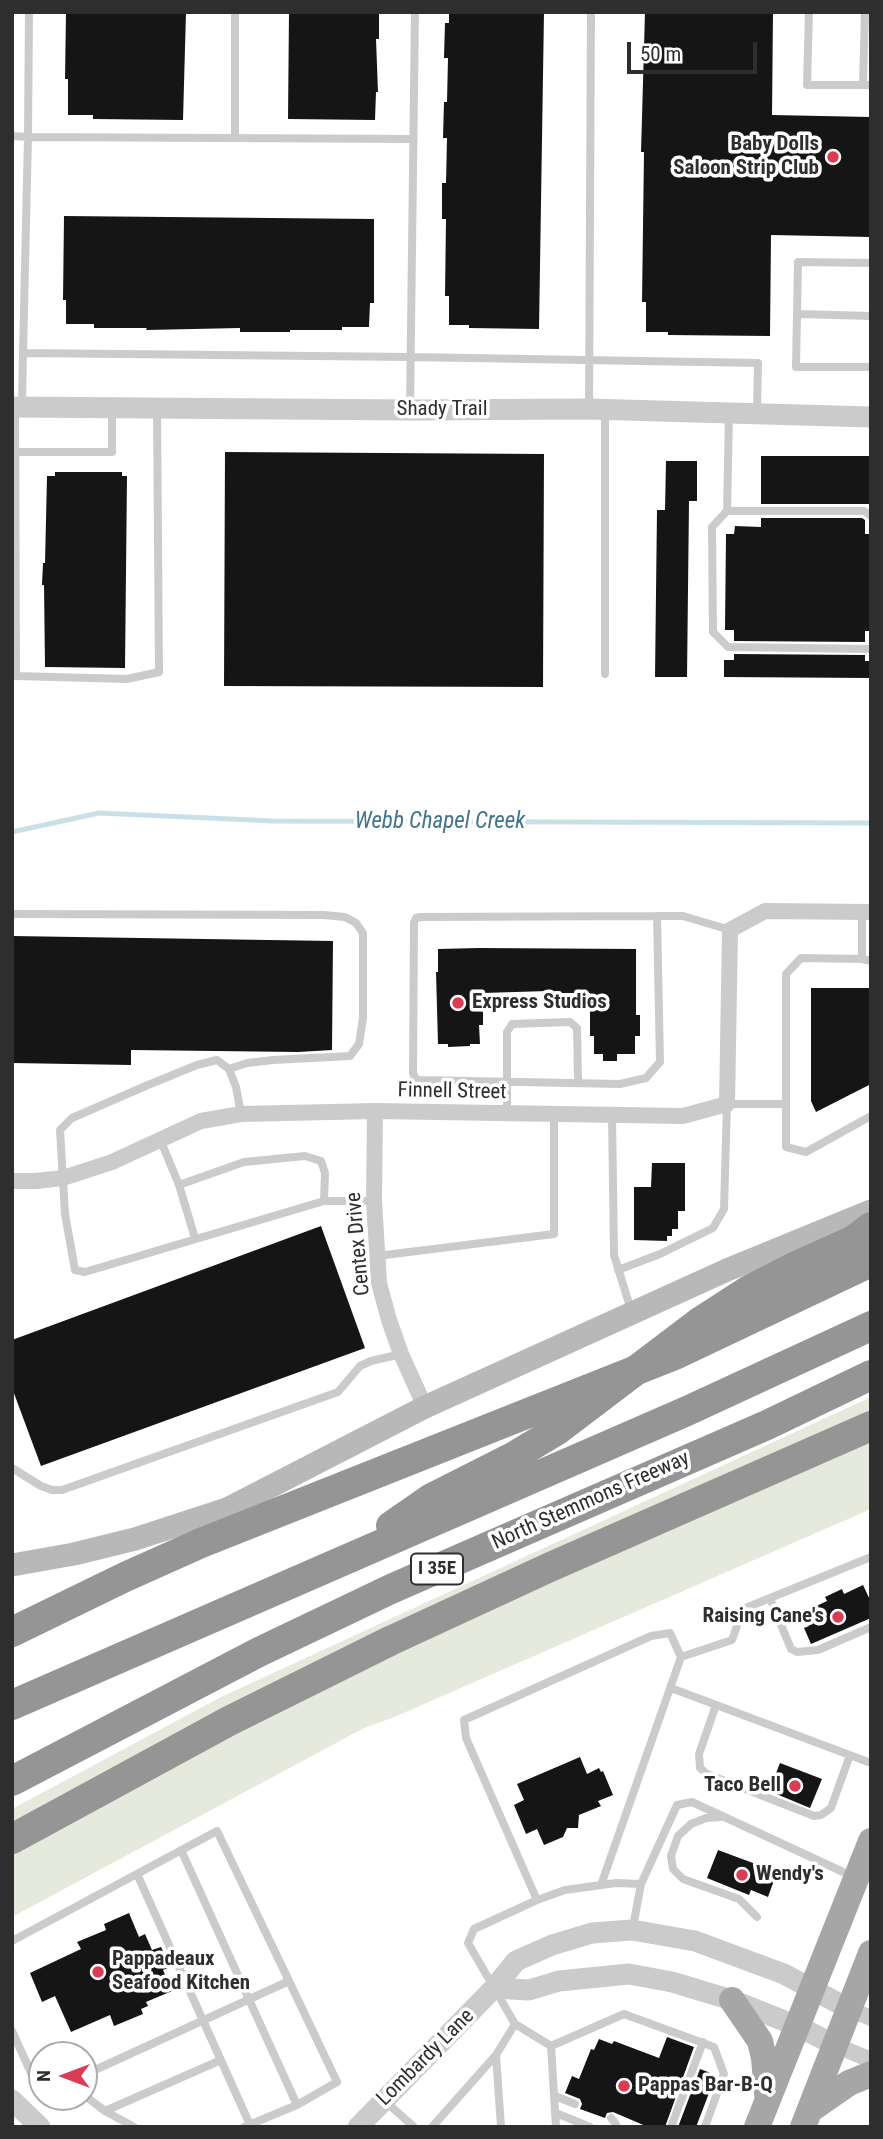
<!DOCTYPE html>
<html>
<head>
<meta charset="utf-8">
<style>
	body { margin:0 }
	#map { position:relative; width:883px; height:2139px; overflow:hidden; background:#fff; font-family:"Roboto Condensed",sans-serif }
	canvas { display:block }
	.frame { position:absolute; inset:0; border:14px solid #2e2e2e; pointer-events:none }
	.north { position:absolute; left:28px; top:2041px; width:70px; height:70px; box-sizing:border-box; background:#fff; border:2px solid #ababab; border-radius:50%; rotate:270deg; font-size:19px; font-weight:700; line-height:28px; text-align:center; color:#2e2e2e }
	.north::after { content:''; display:block; margin:auto; width:24px; height:32px; background:#da3c54; clip-path:polygon(50% 0,100% 100%,50% 72%,0 100%) }
	.scale { position:absolute; left:627px; top:42px; width:130px; height:32px; box-sizing:border-box; border:4px solid #2e2e2e; border-top:0; padding-left:9px; font-size:21px; line-height:24px; white-space:nowrap; color:#2e2e2e; -webkit-text-stroke:5px #fff; paint-order:stroke }
</style>
</head>
<body>
<div id="map">
<canvas width="883" height="2139"></canvas>
<div class="frame"></div>
<div class="north">N</div>
<div class="scale">50 m</div>
</div>
<script>
const g = document.querySelector('canvas').getContext('2d');
g.lineJoin = 'round';
function fillPath(path, color) {
  g.fillStyle = color;
  g.fill(path, 'evenodd');
}
function shape(rows) {
  const path = new Path2D();
  for (const r of rows) {
    path.moveTo(r[0], r[1]);
    for (let i = 2; i < r.length; i += 2) path.lineTo(r[i], r[i + 1]);
  }
  return path;
}
function stroke(path, color, width, dash) {
  g.strokeStyle = color;
  g.lineWidth = width;
  g.lineCap = dash ? 'butt' : 'round';
  g.setLineDash(dash || []);
  g.stroke(path);
}
function label(font, color, halo, rows, align = 'center') {
  g.font = font + ' "Roboto Condensed",sans-serif';
  g.lineWidth = 7;
  g.setLineDash([]);
  g.textBaseline = 'middle';
  g.strokeStyle = halo;
  g.fillStyle = color;
  for (const [text, x, y, turn = 0] of rows) {
    g.save();
    g.translate(x, y);
    g.rotate((+turn || 0) * Math.PI / 180);
    g.textAlign = isNaN(turn) ? turn : align;
    if (halo) g.strokeText(text, 0, 0);
    g.fillText(text, 0, 0);
    g.restore();
  }
}
const green = shape([
	[871,1397,871,1509,392,1718,364,1728,12,1917,12,1809,221,1697]
]);
const stream = shape([
	[12,832,99,813,273,821,871,823]
]);
const building = shape([
	[66,12,186,12,183,120,93,119,93,115,68,115,68,79,65,79],
	[289,12,379,12,379,39,376,39,378,92,376,92,375,120,288,119],
	[449,12,544,12,539,329,469,328,469,325,449,325,449,296,445,296,446,219,442,219,442,183,446,183,447,138,443,138,444,102,447,102,448,58,444,58,445,23,449,23],
	[645,12,773,12,772,115,871,117,871,237,771,235,770,336,668,335,668,332,646,332,646,302,642,302,644,152,641,152],
	[64,216,374,219,374,303,370,303,369,327,342,327,342,330,290,330,290,332,240,332,240,328,146,330,147,328,94,328,94,324,66,324,66,300,63,300],
	[225,452,544,454,543,687,224,686],
	[761,456,871,456,871,504,761,504],
	[666,461,697,461,697,501,689,501,687,677,655,677,657,510,665,510],
	[55,472,122,472,122,476,127,476,125,668,45,667,44,585,42,585,43,563,45,563,47,476,55,476],
	[761,518,862,518,865,520,865,534,871,534,871,631,865,631,865,642,734,641,734,630,725,630,726,534,734,534,735,526,761,527],
	[734,654,865,655,865,661,871,661,871,678,724,677,724,660,734,660],
	[12,936,333,941,332,1050,298,1052,131,1050,131,1065,12,1063],
	[479,948,636,949,636,1015,640,1015,640,1036,635,1036,635,1054,617,1054,617,1061,603,1061,603,1054,594,1054,594,1036,590,1036,590,993,548,993,548,991,483,993,483,1025,479,1025,480,1044,470,1044,470,1046,448,1047,448,1044,438,1044,436,972,438,972,438,949],
	[811,988,871,988,871,1084,816,1112,811,1101],
	[652,1163,685,1163,685,1211,678,1211,678,1229,672,1229,672,1236,667,1236,667,1241,634,1240,634,1187,651,1187],
	[321,1226,365,1348,41,1466,12,1388,12,1340],
	[863,1585,871,1602,871,1618,811,1644,804,1628,809,1626,804,1615,813,1611,812,1608,827,1601,825,1597,842,1589,844,1594],
	[580,1757,587,1774,599,1768,601,1772,603,1771,613,1795,598,1801,601,1806,579,1815,578,1828,567,1828,563,1837,544,1845,537,1829,526,1834,514,1805,524,1800,517,1784],
	[780,1763,822,1779,810,1808,769,1791],
	[718,1850,777,1872,768,1897,751,1890,749,1895,707,1878],
	[129,1913,139,1937,145,1934,152,1950,161,1947,170,1967,163,1970,172,1991,146,2002,148,2006,141,2009,143,2014,114,2026,110,2015,71,2032,55,1996,42,2002,30,1973,81,1949,77,1942,106,1930,104,1924],
	[667,2037,694,2047,665,2127,648,2127,613,2112,607,2113,605,2118,580,2109,582,2104,580,2099,565,2093,572,2076,579,2079,591,2049,594,2050,599,2039,612,2044,614,2041,659,2058],
	[700,2069,716,2075,696,2127,678,2127]
]);
const service = shape([
	[809,12,807,85,871,85],
	[863,85,865,12],
	[12,136,28,137,29,12],
	[235,138,235,12],
	[413,139,28,137,23,353,411,357,758,363,757,412],
	[871,263,798,262,796,367,871,367],
	[797,314,871,316],
	[22,406,23,353],
	[15,408,16,676,127,679,159,672,157,408],
	[410,408,415,12],
	[589,409,591,12],
	[729,414,727,511,712,527,713,632,728,647,871,649],
	[15,452,112,452,112,409],
	[727,511,864,511,871,516],
	[605,674,605,410],
	[862,912,862,959,871,961],
	[12,914,324,915,345,917,356,923,363,933,363,1018,359,1044,350,1056,273,1060,247,1063,229,1069],
	[657,916,660,1062,646,1078,620,1084,419,1080,415,1078,413,1073,414,923,416,918,420,917,657,916,683,916,730,930],
	[862,959,801,958,786,974,786,1147,806,1152,871,1116],
	[507,1113,507,1032,512,1024,570,1022,577,1028,578,1082],
	[241,1114,236,1087,229,1069,217,1060,197,1065,148,1085,72,1118,60,1130,65,1214,75,1270,85,1272,324,1201,374,1201],
	[612,1115,614,1255,631,1310],
	[160,1139,179,1185],
	[195,1238,179,1185,244,1162,305,1156,321,1161,325,1173,324,1201],
	[377,1256,554,1234,554,1114],
	[618,1270,660,1254,713,1228,724,1209,727,1104,786,1104],
	[12,1468,41,1486,52,1490,62,1490,338,1392,360,1366,371,1361,401,1354],
	[770,1598,791,1649,797,1652,818,1650,871,1627],
	[671,1688,871,1763],
	[716,1705,699,1754,700,1768,707,1774,814,1816,821,1815,831,1808,850,1755],
	[720,1817,706,1818,691,1824,678,1836,671,1856,673,1869,683,1879,739,1899,757,1917],
	[181,1850,297,2105],
	[137,1874,251,2127],
	[641,1884,677,1805,692,1802,854,1877],
	[601,1885,681,1657],
	[537,1900,565,1890,616,1883,641,1884,633,1927],
	[12,1941,217,1831,289,1981,84,2075],
	[515,2024,551,2046,556,2127],
	[12,2031,41,2095],
	[551,2046,624,2014,714,2047,724,2074,705,2127],
	[84,2095,105,2111,134,2127],
	[555,2096,575,2104],
	[385,2101,414,2127],
	[105,2111,221,2060],
	[556,2113,590,2127],
	[611,2118,616,2124,616,2127],
	[244,2127,297,2105,337,2082,289,1981],
	[432,2127,496,2055],
	[501,2127,496,2055,515,2024,468,1943,474,1929,537,1900,466,1738,464,1720,651,1636,670,1633,681,1657,732,1640,743,1609,871,1557],
	[671,2127,703,2042]
]);
const minor = shape([
	[375,1111,374,1201,379,1283,389,1320,401,1354,425,1407],
	[12,1181,36,1181,63,1178,112,1162,201,1121,241,1114,375,1111,683,1116,727,1104,730,930,765,911,871,912],
	[849,2009,871,2018],
	[835,2045,871,2060]
]);
const tertiary = shape([
	[12,407,410,410,589,409,871,417],
	[494,1988,529,1990,559,1981,629,1974,672,1982,732,2000,797,2026,835,2045],
	[12,2100,40,2127],
	[358,2127,494,1988,516,1961,552,1945,592,1933,632,1930,695,1941,784,1974,849,2009]
]);
const secondary = shape([
	[12,1565,74,1554,135,1539,227,1509,425,1407,727,1270,871,1211]
]);
const primary = shape([
	[732,2000,760,2041,764,2058,767,2094],
	[810,2110,849,2083,871,2074],
	[757,2127,871,1841],
	[803,2127,871,1953]
]);
const motorway = shape([
	[391,1526,430,1499,511,1458,556,1431,701,1321,749,1290,792,1268,852,1241,871,1227],
	[12,1705,687,1411,871,1326],
	[12,1781,259,1652,391,1589,767,1425,871,1375],
	[12,1839,229,1721,390,1641,548,1568,871,1426]
]);
const motorwayBridge = shape([
	[12,1632,125,1577,201,1543,677,1354,871,1262]
]);
const markers = [
	[833,157,7,"#da3c54"],
	[458,1003,7,"#da3c54"],
	[838,1617,7,"#da3c54"],
	[795,1786,7,"#da3c54"],
	[742,1875,7,"#da3c54"],
	[98,1972,7,"#da3c54"],
	[624,2086,7,"#da3c54"]
];
const shields = [
	[437,1569,52]
];
const shieldNames = [
	["I 35E",437,1569]
];
const poiNames = [
	["Baby Dolls",819,145,"right"],
	["Saloon Strip Club",819,169,"right"],
	["Express Studios",472,1003],
	["Raising Cane's",824,1617,"right"],
	["Taco Bell",781,1786,"right"],
	["Wendy's",756,1875],
	["Pappadeaux",112,1960],
	["Seafood Kitchen",112,1984],
	["Pappas Bar-B-Q",638,2086]
];
const streetNames = [
	["Shady Trail",442,410],
	["Finnell Street",452,1092,1],
	["Centex Drive",359,1244,-95],
	["North Stemmons Freeway",591,1501,-24],
	["Lombardy Lane",426,2058,-45]
];
const waterNames = [
	["Webb Chapel Creek",440,822]
];
fillPath(green, '#e5eadd');
stroke(stream, '#cae0e9', 5);
fillPath(building, '#151515');
stroke(service, '#cbcbcb', 8);
stroke(minor, '#cbcbcb', 16);
stroke(tertiary, '#cbcbcb', 21);
stroke(secondary, '#b8b8b8', 23);
stroke(primary, '#a6a6a6', 26);
stroke(motorway, '#959595', 30);
stroke(motorwayBridge, '#959595', 30);
for (const [x, y, r, color] of markers) {
  const dot = new Path2D();
  dot.arc(x, y, r, 0, 2 * Math.PI);
  g.fillStyle = color;
  g.fill(dot);
  stroke(dot, '#fff', 2.5);
}
for (const [x, y, w] of shields) {
  const box = new Path2D();
  box.roundRect(x - w / 2, y - 15.5, w, 31, 5);
  g.fillStyle = '#fff';
  g.fill(box);
  stroke(box, '#2e2e2e', 2);
}
label('bold 19px', '#2e2e2e', null, shieldNames);
label('bold 21px', '#2e2e2e', '#fff', poiNames, 'left');
label('21px', '#2e2e2e', '#fff', streetNames);
label('italic 23px', '#41748b', '#fff', waterNames);
</script>
</body>
</html>
